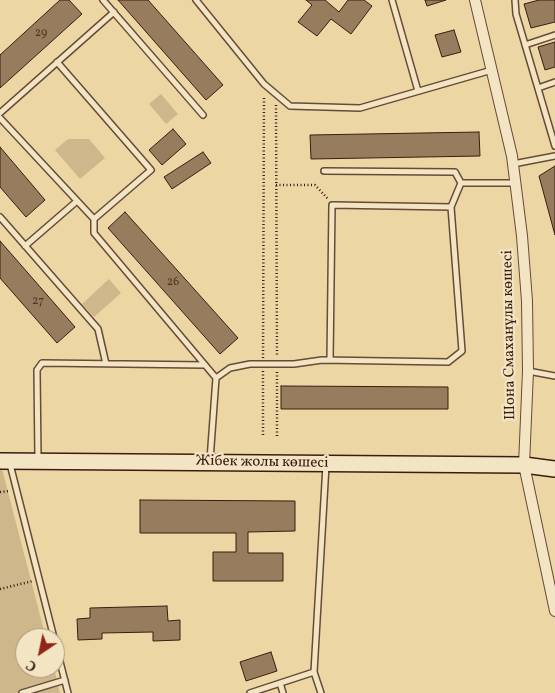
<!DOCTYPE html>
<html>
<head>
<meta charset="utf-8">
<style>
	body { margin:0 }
	#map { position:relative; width:555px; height:693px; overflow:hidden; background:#ecd6a4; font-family:Vollkorn,serif }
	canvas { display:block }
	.north { position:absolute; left:15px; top:628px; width:50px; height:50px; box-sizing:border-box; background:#f3e4c4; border:1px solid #a9947c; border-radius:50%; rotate:214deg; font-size:14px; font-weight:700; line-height:20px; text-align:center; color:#3a1d11 }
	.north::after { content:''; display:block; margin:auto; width:18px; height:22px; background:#8f2418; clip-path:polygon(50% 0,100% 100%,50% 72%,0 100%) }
</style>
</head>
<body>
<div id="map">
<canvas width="555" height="693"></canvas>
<div class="north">С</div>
</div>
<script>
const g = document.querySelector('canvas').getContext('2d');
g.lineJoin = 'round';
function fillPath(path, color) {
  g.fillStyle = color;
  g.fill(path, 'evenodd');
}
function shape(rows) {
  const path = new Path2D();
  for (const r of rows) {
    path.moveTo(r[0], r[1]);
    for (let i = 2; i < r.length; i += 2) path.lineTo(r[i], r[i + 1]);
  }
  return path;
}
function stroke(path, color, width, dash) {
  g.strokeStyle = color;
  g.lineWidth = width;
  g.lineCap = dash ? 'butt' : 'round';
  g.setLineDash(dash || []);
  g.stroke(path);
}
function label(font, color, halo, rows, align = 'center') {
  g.font = font + ' Vollkorn,serif';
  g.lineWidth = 4.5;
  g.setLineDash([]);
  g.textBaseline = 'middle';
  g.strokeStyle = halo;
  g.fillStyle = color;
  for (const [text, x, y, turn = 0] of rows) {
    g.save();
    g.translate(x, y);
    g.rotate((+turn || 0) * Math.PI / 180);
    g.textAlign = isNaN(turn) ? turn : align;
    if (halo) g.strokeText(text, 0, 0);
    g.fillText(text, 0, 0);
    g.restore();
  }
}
const green = shape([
	[161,94,178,114,166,124,149,104],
	[68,139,89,139,105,158,80,179,55,150],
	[109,279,121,293,94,317,82,304],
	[0,469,2,469,46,638,25,638,25,668,54,668,60,693,0,693]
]);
const building = shape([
	[60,0,69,0,82,14,0,88,0,55,60,0],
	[118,0,148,0,223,85,206,100,118,0],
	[306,0,325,0,339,12,348,0,364,0,372,6,351,34,331,19,317,36,298,22,312,5,306,0],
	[425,0,446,0,427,6,425,0],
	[539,0,555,0,555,22,531,28,524,4,539,0],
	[454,30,461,52,442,57,435,35,454,30],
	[555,42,555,67,545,70,538,47,555,42],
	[173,129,186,144,162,165,149,150,173,129],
	[479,132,480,156,311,159,310,135,479,132],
	[0,147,45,200,26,217,0,187,0,147],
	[203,152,211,163,172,189,164,177,203,152],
	[555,166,555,235,539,176,555,166],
	[125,212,238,338,220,354,108,228,125,212],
	[0,241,75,327,57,343,0,278,0,241],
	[281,386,448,387,448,409,281,409,281,386],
	[140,500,295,501,295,531,248,532,248,553,283,553,283,581,213,581,213,552,236,552,236,533,140,533,140,500],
	[167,606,168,621,180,620,180,640,153,641,153,632,102,633,102,639,78,640,77,619,90,618,90,608,167,606],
	[271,652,277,671,246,681,240,662,271,652]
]);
const path = shape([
	[276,105,277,357],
	[276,185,315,185,328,199],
	[263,358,264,96],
	[263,371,263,436],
	[277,372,277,436],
	[0,492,10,491],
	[0,589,33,581]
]);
const lane = shape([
	[103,0,203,115],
	[196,0,264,84,290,106,360,108,492,70],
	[392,0,418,91],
	[515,0,516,14,555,146],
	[525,45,555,35],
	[57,62,151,170,94,219],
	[538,88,555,82],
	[0,113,114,12],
	[0,118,94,219,94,233,216,378,210,460],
	[513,164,555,156],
	[324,171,455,172,461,183],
	[0,217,98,329,106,364],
	[25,246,77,201],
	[330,360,332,205,451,207],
	[528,371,555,376],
	[216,378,230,368,250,364,294,364,322,360,448,362,462,351,451,207,461,183,515,183],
	[38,458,37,370,42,363,205,365],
	[10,464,54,638],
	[55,642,68,693],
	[314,672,326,465],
	[280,683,283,693],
	[22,693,65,680],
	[250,693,314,672,321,693]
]);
const street = shape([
	[475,0,512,156,522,236,527,301,528,371,524,465,555,611]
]);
const secondary = shape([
	[0,461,524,465,555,469]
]);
const numberNames = [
	["29",41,34],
	["26",173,283],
	["27",38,302]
];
const streetNames = [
	["Шона Смаханұлы көшесі",510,335,-91],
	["Жібек жолы көшесі",262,463,1]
];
fillPath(green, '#ceb78b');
fillPath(building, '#977d5d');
stroke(building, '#3a1d11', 1);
stroke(lane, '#664b36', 8);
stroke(street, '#664b36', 12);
stroke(secondary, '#3a1d11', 18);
stroke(path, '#3a1d11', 2.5, [1, 2.5]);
stroke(lane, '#f3e4c4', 5);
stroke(street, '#f3e4c4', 10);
stroke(secondary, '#f3e4c4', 15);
label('12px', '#513524', null, numberNames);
label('15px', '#3a1d11', '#f3e4c4', streetNames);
</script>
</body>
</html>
